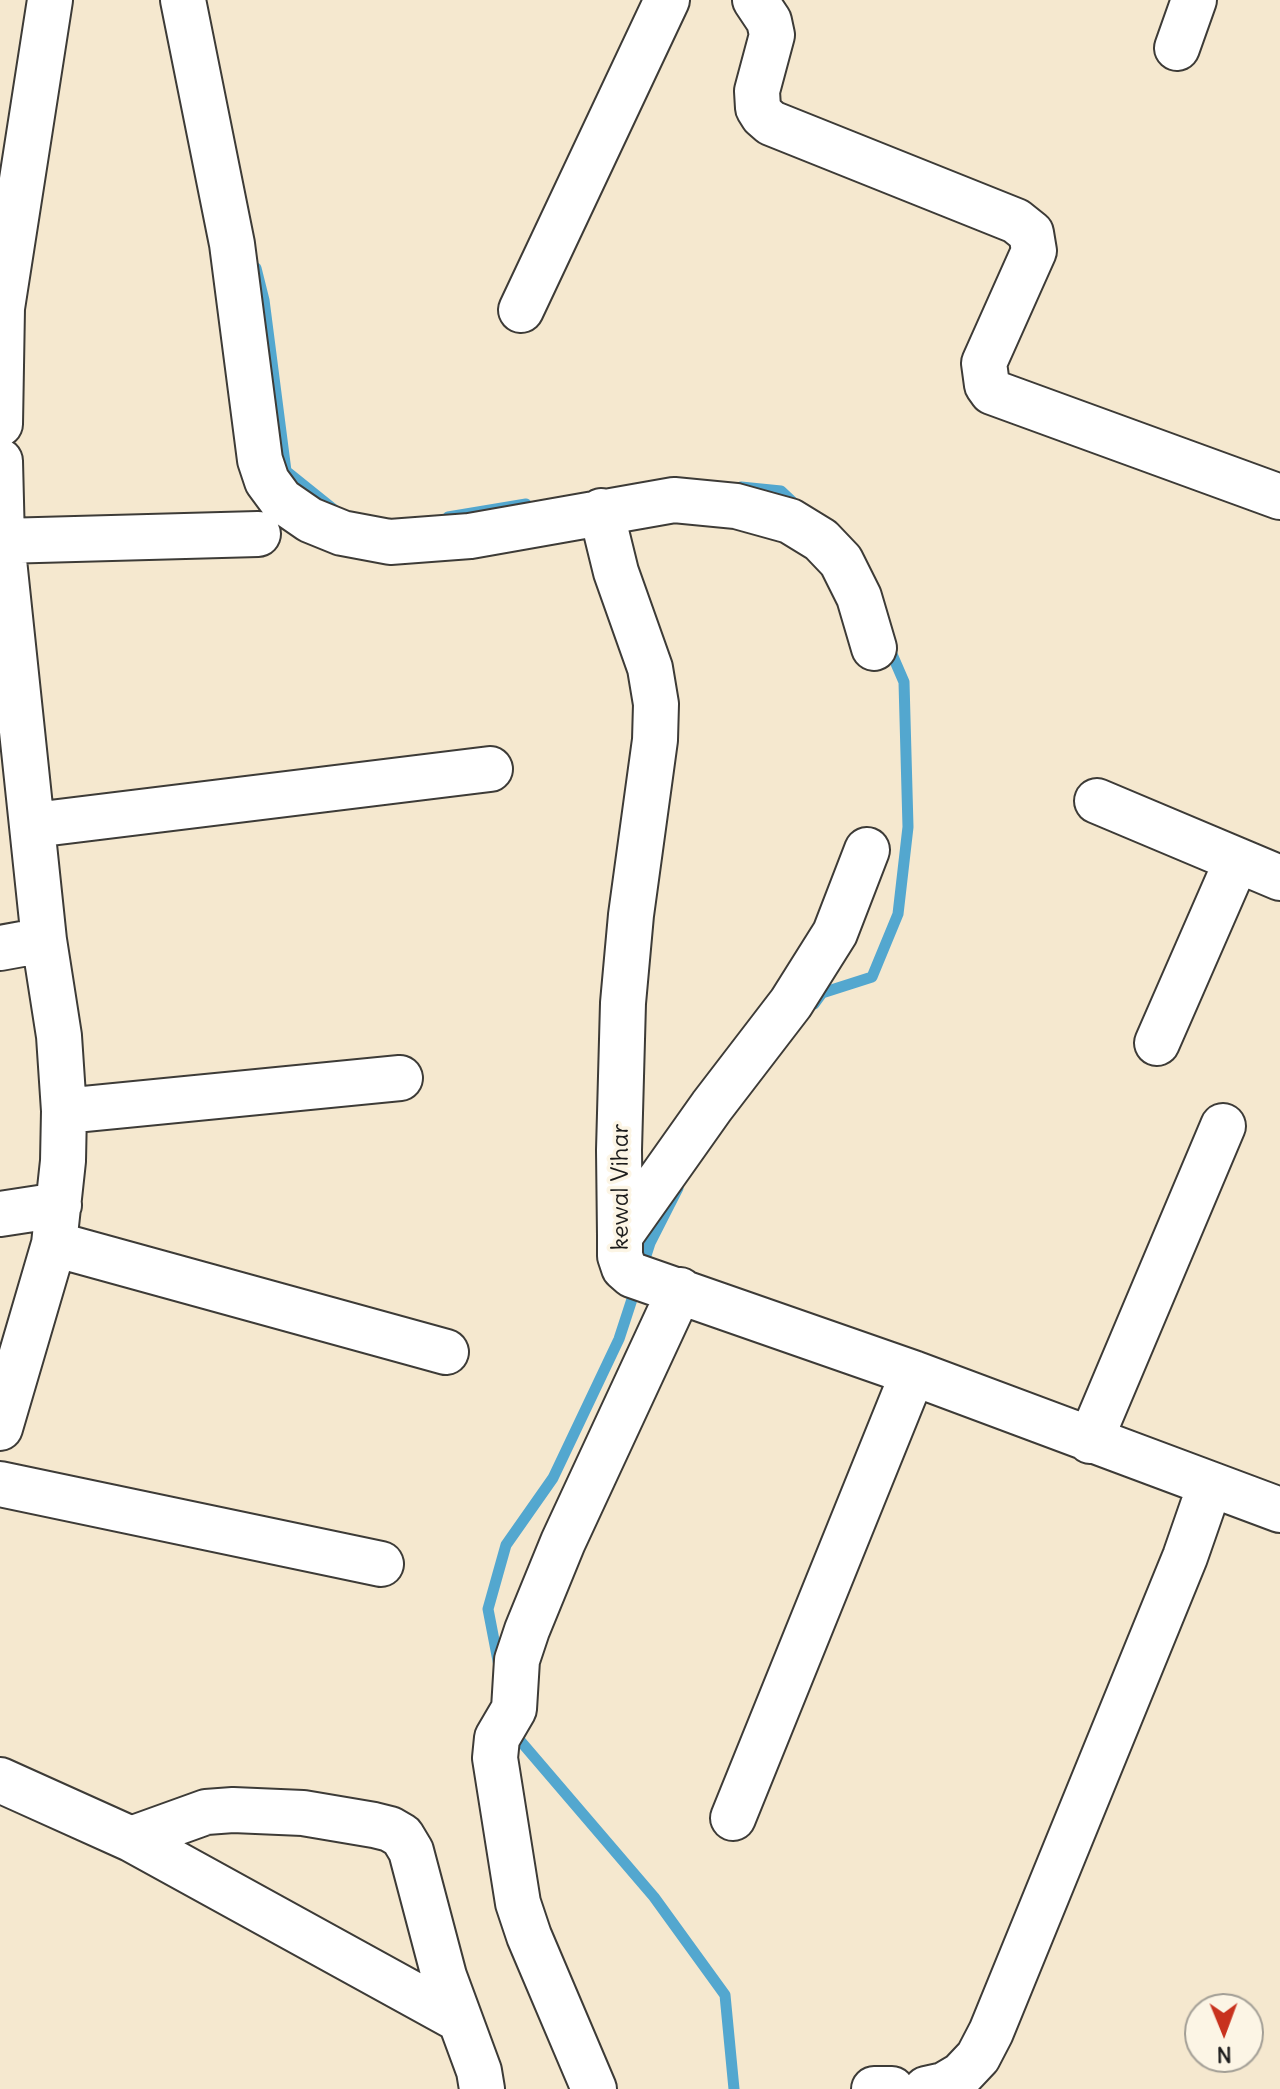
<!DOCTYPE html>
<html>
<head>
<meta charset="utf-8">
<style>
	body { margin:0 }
	#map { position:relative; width:1280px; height:2089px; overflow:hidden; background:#f5e8cf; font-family:Delius,sans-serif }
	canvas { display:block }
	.north { position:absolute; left:1184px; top:1993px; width:80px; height:80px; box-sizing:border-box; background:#fcf5e5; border:2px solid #a29e95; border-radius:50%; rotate:179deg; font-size:22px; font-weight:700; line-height:32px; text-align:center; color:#1c1c1c }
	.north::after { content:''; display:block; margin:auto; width:28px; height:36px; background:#c8321e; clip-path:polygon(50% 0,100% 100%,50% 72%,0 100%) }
</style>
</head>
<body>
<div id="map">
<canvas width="1280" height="2089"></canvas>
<div class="north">N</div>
</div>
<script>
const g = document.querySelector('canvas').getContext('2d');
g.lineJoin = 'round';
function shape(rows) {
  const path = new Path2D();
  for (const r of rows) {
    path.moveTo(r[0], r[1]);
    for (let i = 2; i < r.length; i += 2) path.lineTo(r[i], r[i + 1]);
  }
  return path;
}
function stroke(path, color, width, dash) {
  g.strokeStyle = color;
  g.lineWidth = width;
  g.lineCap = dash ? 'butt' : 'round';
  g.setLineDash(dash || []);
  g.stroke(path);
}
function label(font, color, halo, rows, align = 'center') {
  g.font = font + ' Delius,sans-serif';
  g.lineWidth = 7;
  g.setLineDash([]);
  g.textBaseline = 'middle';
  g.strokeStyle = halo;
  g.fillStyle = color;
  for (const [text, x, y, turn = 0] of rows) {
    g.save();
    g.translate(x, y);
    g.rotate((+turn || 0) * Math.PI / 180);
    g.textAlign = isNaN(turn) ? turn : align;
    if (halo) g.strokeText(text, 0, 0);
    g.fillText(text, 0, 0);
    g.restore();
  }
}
const stream = shape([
	[256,268,264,300,286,471,337,512],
	[741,487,781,491,797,506],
	[448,517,526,504],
	[814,1004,822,993,872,977,898,914,908,827,904,682,888,645],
	[641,1271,650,1243,678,1188],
	[499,1666,488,1609,506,1545,553,1478,619,1339,636,1287],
	[511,1730,654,1897,725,1995,734,2089]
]);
const minor = shape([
	[183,0,232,244,260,460,267,481,281,500,310,520,342,533,390,542,470,536,674,500,736,506,790,521,821,540,841,561,859,597,874,648],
	[755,0,769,21,772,35,757,91,758,108,763,116,771,123,1016,221,1031,233,1034,251,984,363,987,385,992,392,1280,497],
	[1177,48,1194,0],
	[521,310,667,0],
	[0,424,2,308,50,0],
	[0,461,2,541,44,940,59,1036,64,1111,63,1161,54,1244,0,1428],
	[601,511,616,572,650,668,656,704,655,740,631,915,623,1003,619,1150,620,1236,620,1256,624,1268,632,1275,913,1373,1280,1510],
	[2,541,258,534],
	[1097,801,1280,878],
	[34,825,490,769],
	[0,948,44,940],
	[1157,1043,1237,860],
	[64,1111,400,1078],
	[0,1214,59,1205],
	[620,1236,712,1106,791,1003,835,933,867,850],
	[54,1244,446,1352],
	[1090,1441,1223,1126],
	[0,1484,381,1564],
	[0,1780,131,1839,206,1812,233,1810,303,1813,374,1825,390,1829,402,1836,411,1851,444,1976,479,2071,482,2089],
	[733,1818,913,1373],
	[131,1839,458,2019],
	[594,2089,529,1936,518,1903,495,1758,497,1738,514,1709,517,1660,527,1630,563,1542,680,1290],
	[874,2089,892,2089],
	[926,2089,944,2085,961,2075,978,2057,991,2032,1185,1557,1210,1485]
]);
const streetNames = [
	["kewal Vihar",621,1187,-90]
];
stroke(stream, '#53a7cf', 11);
stroke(minor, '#3d3b37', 48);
stroke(minor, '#fff', 44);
label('24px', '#1c1c1c', '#fcf5e5', streetNames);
</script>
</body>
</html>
